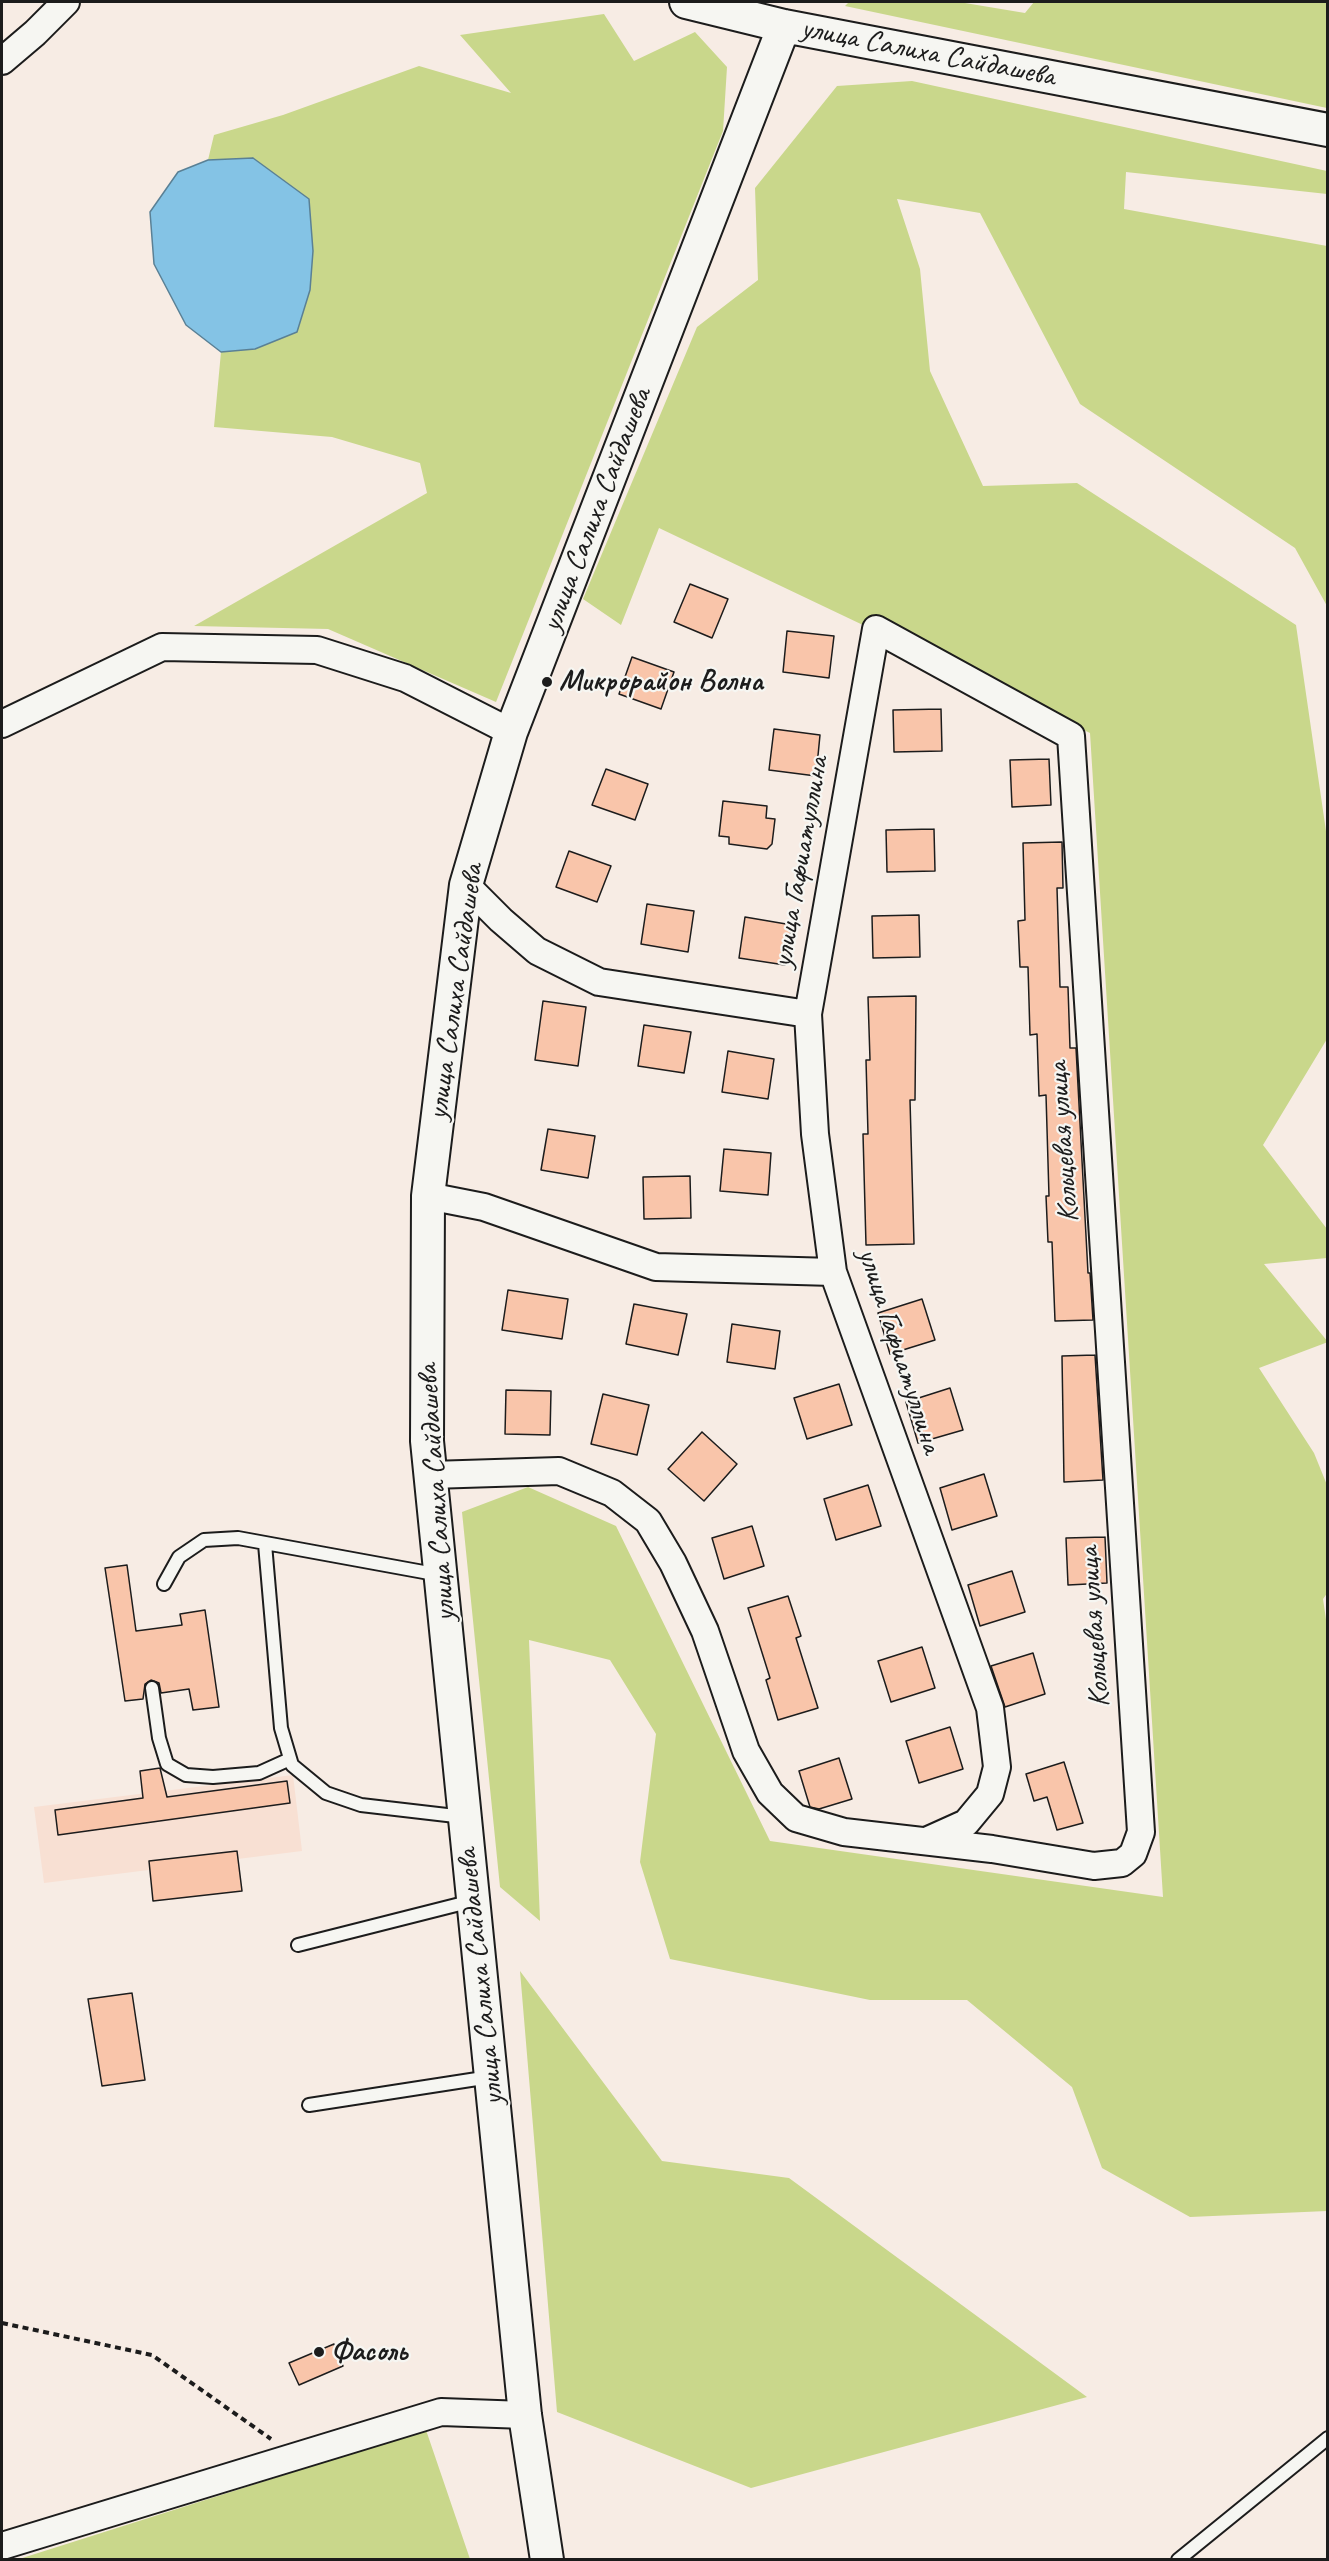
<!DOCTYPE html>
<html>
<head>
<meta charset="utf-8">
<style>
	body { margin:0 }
	#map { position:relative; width:1329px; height:2561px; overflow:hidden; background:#f7ece4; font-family:Caveat,sans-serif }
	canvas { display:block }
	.frame { position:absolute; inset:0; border:3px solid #1c1c1c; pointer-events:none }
</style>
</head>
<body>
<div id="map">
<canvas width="1329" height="2561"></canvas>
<div class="frame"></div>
</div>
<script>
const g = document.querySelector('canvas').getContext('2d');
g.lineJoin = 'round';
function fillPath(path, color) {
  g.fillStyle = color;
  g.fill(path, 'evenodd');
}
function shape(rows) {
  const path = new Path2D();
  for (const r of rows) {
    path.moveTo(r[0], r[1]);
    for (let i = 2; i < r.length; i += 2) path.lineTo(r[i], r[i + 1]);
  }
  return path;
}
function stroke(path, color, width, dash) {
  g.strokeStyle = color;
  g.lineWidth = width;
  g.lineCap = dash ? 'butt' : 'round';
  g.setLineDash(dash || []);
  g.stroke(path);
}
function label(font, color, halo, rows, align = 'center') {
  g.font = font + ' Caveat,sans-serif';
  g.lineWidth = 4.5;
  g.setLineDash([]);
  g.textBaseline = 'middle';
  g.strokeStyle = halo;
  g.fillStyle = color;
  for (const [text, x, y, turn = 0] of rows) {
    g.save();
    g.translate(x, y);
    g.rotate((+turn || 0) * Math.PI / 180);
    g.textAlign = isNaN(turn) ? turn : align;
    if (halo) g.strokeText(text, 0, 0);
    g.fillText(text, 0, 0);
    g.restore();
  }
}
const built = shape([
	[293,1775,302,1851,44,1883,34,1807]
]);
const green = shape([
	[849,2,959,2,1025,13,1034,2,1327,2,1327,108,845,6],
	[604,14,634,61,695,32,727,67,723,131,496,702,328,629,194,626,427,493,420,463,332,437,214,427,221,352,255,349,308,199,253,158,208,160,214,135,283,115,419,66,511,93,460,35],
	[912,81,1327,171,1327,194,1126,172,1124,209,1327,246,1327,606,1295,548,1080,404,980,213,897,199,920,269,930,371,983,486,1077,483,1296,625,1327,838,1327,1039,1263,1145,1327,1229,1327,1258,1264,1264,1328,1342,1259,1368,1314,1453,1327,1485,1328,1592,1323,1599,1328,1633,1327,2211,1190,2217,1102,2168,1072,2087,967,2000,870,2000,670,1959,640,1862,656,1734,610,1660,529,1640,540,1921,500,1887,462,1512,528,1487,616,1526,770,1841,1163,1897,1090,733,659,528,621,625,583,599,697,327,758,280,755,188,837,86],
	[520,1971,662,2161,789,2178,1087,2397,751,2488,557,2412],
	[426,2430,470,2559,16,2560]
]);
const water = shape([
	[253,158,309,199,313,251,310,290,297,332,255,349,221,352,186,325,154,264,150,212,178,172,208,160,253,158]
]);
const building = shape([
	[690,584,728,599,712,638,674,622,690,584],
	[787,631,834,636,829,678,783,672,787,631],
	[632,657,674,672,661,709,619,694,632,657],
	[941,709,942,751,894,752,893,710,941,709],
	[774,729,820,735,816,776,769,770,774,729],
	[1049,759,1051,805,1012,807,1010,760,1049,759],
	[606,769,648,784,635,820,592,805,606,769],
	[723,801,767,806,766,818,775,819,772,844,767,849,729,844,729,837,719,836,723,801],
	[934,829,935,871,887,872,886,830,934,829],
	[1062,842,1063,888,1057,888,1060,987,1068,987,1070,1048,1076,1048,1088,1273,1090,1273,1093,1320,1055,1321,1052,1242,1048,1242,1046,1196,1049,1196,1046,1095,1039,1096,1037,1034,1030,1035,1028,967,1020,967,1018,921,1025,920,1023,843,1062,842],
	[569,851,611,866,597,902,556,887,569,851],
	[647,904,694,911,688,952,641,944,647,904],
	[919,915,920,957,873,958,872,916,919,915],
	[745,917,792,925,785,965,739,958,745,917],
	[916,996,915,1100,910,1100,914,1244,866,1245,863,1134,868,1134,866,1060,870,1060,868,997,916,996],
	[543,1001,586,1007,578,1066,535,1060,543,1001],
	[644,1025,691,1032,684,1073,638,1066,644,1025],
	[728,1051,774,1059,768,1099,722,1092,728,1051],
	[548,1129,595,1136,588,1178,541,1170,548,1129],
	[724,1149,771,1153,768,1195,720,1191,724,1149],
	[690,1176,691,1218,644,1219,643,1177,690,1176],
	[508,1290,568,1299,562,1339,502,1330,508,1290],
	[922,1299,935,1340,890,1354,878,1313,922,1299],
	[634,1304,687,1314,678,1355,626,1344,634,1304],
	[732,1324,780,1331,775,1369,727,1362,732,1324],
	[1095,1355,1103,1480,1064,1482,1062,1356,1095,1355],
	[839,1384,852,1425,807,1439,794,1398,839,1384],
	[950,1388,963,1430,918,1443,906,1402,950,1388],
	[506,1390,551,1391,550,1435,505,1434,506,1390],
	[603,1394,649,1405,637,1455,591,1444,603,1394],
	[702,1432,737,1464,704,1501,668,1469,702,1432],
	[984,1474,997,1516,952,1530,940,1488,984,1474],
	[868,1485,881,1526,836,1540,824,1499,868,1485],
	[752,1526,764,1566,724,1579,712,1538,752,1526],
	[1105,1537,1107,1583,1068,1585,1066,1538,1105,1537],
	[127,1565,136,1631,182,1625,180,1614,205,1610,219,1707,193,1710,189,1689,161,1693,159,1683,151,1680,145,1684,143,1699,125,1701,105,1568,127,1565],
	[1012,1571,1025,1612,980,1626,968,1585,1012,1571],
	[788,1596,801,1636,796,1638,818,1708,778,1720,766,1680,770,1678,748,1608,788,1596],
	[922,1647,935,1688,891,1702,878,1661,922,1647],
	[1033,1653,1045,1694,1005,1707,991,1666,1033,1653],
	[950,1727,963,1769,919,1783,906,1741,950,1727],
	[839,1758,852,1799,819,1809,810,1807,799,1771,839,1758],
	[1064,1762,1083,1823,1057,1830,1047,1797,1034,1801,1026,1774,1064,1762],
	[160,1768,167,1797,287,1781,290,1803,58,1835,55,1810,143,1798,140,1771,160,1768],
	[237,1851,242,1891,153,1901,149,1861,237,1851],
	[132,1993,145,2080,102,2086,88,1999,132,1993],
	[334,2344,343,2366,299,2385,289,2363,334,2344]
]);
const path = shape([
	[2,2323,152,2355,271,2439]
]);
const service = shape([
	[265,1544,281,1728,292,1765,326,1793,361,1805,464,1817],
	[164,1584,179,1557,204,1540,238,1538,440,1575],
	[152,1688,159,1738,167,1764,186,1775,213,1777,259,1773,290,1759],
	[298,1945,472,1901],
	[309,2105,490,2077],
	[1178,2560,1328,2438]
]);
const minor = shape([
	[2,61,35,33,66,2],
	[2,724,162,647,317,650,405,678,511,732],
	[466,885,501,920,537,951,599,982,808,1014],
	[428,1196,484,1207,656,1267,833,1272],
	[431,1475,559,1471,612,1493,648,1521,673,1563,705,1631,746,1751,770,1793,796,1818,844,1832,992,1849,1094,1866,1122,1863,1133,1854,1141,1832,1071,736,876,629,808,1014,815,1134,833,1272,990,1708,997,1767,990,1794,966,1823,926,1841],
	[2,2546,441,2412,525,2415]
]);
const tertiary = shape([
	[686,2,784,26,1328,130],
	[547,2560,525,2415,427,1441,428,1196,466,885,511,732,784,26]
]);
const markers = [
	[547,682,6,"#1c1c1c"],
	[319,2352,6,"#1c1c1c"]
];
const streetNames = [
	["улица Салиха Сайдашева",928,53,11],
	["улица Салиха Сайдашева",597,510,-69],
	["улица Гафиатуллина",801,862,-80],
	["улица Салиха Сайдашева",456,992,-82],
	["Кольцевая улица",1064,1142,-94],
	["улица Гафиатуллина",899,1351,72],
	["улица Салиха Сайдашева",437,1493,-94],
	["Кольцевая улица",1095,1627,-94],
	["улица Салиха Сайдашева",481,1977,-96]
];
const poiNames = [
	["Микрорайон Волна",559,682],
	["Фасоль",331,2352]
];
fillPath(built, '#f8e0d3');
fillPath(green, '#c9d78b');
fillPath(water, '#84c3e5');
stroke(water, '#5a8095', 1.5);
fillPath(building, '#f9c5aa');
stroke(building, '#1c1c1c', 1.5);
stroke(service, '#1c1c1c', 16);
stroke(minor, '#1c1c1c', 30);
stroke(tertiary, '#1c1c1c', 36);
stroke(path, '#1c1c1c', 4, [6, 4.5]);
stroke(service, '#f6f6f2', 12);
stroke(minor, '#f6f6f2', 26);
stroke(tertiary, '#f6f6f2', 32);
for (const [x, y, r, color] of markers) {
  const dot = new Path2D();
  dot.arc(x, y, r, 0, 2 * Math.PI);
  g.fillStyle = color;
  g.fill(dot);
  stroke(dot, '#f6f6f2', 2);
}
label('30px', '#1c1c1c', '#f6f6f2', streetNames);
label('bold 30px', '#1c1c1c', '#f6f6f2', poiNames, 'left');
</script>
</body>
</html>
